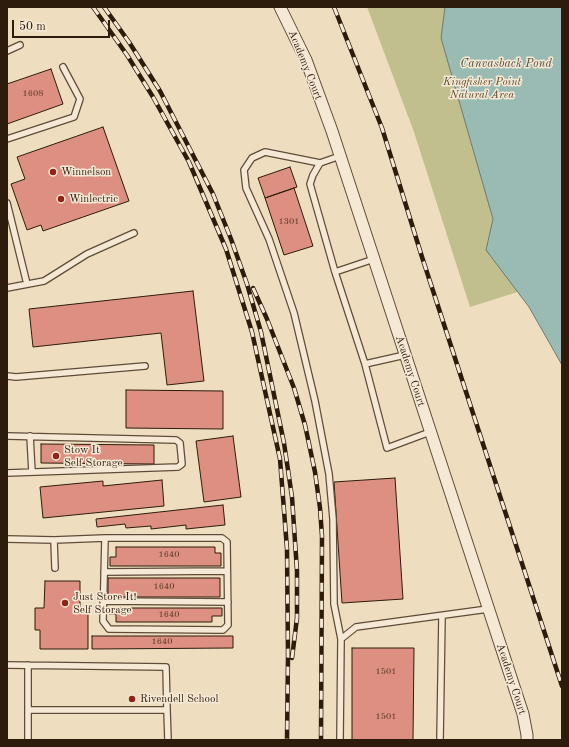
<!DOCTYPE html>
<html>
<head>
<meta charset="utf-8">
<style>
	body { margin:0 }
	#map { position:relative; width:569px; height:747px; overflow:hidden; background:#efddbf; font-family:"Old Standard TT",serif }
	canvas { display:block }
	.frame { position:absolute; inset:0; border:8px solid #2d1c0b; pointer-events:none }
	.scale { position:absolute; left:12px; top:20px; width:98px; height:18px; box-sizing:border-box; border:2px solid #2d1c0b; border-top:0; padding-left:5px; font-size:12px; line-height:14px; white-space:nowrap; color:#2d1c0b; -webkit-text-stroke:3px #f5e9d5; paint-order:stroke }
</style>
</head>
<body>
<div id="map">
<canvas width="569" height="747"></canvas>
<div class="frame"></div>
<div class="scale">50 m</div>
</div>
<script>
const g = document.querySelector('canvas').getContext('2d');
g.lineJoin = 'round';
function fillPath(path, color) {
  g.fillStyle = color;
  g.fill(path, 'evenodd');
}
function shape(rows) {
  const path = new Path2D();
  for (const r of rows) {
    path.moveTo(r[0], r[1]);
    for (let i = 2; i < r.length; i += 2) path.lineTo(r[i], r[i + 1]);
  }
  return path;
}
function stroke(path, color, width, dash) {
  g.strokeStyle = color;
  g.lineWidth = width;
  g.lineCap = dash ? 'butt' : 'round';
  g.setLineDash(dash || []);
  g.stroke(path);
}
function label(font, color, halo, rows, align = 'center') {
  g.font = font + ' "Old Standard TT",serif';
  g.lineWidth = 3;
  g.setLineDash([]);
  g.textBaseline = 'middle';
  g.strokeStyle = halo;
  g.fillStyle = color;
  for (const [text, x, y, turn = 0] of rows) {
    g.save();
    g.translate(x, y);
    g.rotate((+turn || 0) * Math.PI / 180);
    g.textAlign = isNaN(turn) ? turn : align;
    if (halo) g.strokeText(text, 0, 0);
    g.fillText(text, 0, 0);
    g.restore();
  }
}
const green = shape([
	[367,7,562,7,562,278,470,307,414,132]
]);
const water = shape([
	[445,7,562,7,562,365,529,307,486,250,493,219,441,38,445,7]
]);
const building = shape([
	[51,69,63,104,7,124,7,84,51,69],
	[103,127,129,201,43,231,41,225,27,230,11,184,25,179,17,157,103,127],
	[290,167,297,187,265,198,258,178,290,167],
	[294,188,313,246,284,255,265,198,294,188],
	[193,291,204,381,167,385,161,333,33,347,29,309,193,291],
	[126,390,223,391,223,429,126,428,126,390],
	[233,436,241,497,204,502,196,441,233,436],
	[41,444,154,445,154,464,41,463,41,444],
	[395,478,403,599,342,603,334,482,395,478],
	[162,480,164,506,43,518,40,487,103,481,103,486,162,480],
	[223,505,225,525,186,529,186,525,151,529,151,526,126,528,125,524,97,527,96,519,223,505],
	[116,547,215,547,215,553,221,553,221,566,110,566,110,557,116,557,116,547],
	[108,578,220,578,220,597,108,597,108,578],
	[45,581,80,581,80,609,88,609,88,649,40,649,40,630,35,630,35,608,44,608,45,581],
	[109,608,222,608,222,616,212,616,212,622,116,622,116,614,109,614,109,608],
	[92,636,233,636,233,648,92,649,92,636],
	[352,648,414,648,413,740,352,740,352,648]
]);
const lane = shape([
	[7,51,20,45],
	[7,139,74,117,80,99,63,67],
	[320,163,265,152,252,158,244,170,246,188,269,239,294,313,315,401,329,474,333,519,334,604,341,639],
	[7,203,27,284],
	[335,272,310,184,313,175,320,163,340,156],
	[7,288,44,281,87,254,134,233],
	[405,355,365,364,387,448,430,432],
	[365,364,335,272,374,259],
	[7,376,16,377,145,366],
	[7,436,176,440,180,443,182,464,178,467,7,473],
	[30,436,32,472],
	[7,539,54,540,55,568],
	[54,540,105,538,222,538,227,542,228,625,223,630,109,629,103,621,105,538],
	[104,572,227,571],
	[103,601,228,602],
	[7,665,166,667,167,710,28,710],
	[28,665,28,740],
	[167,710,168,740],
	[340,740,341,639,356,627,488,609],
	[440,740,442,616]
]);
const street = shape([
	[280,7,306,60,332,131,523,714,527,735,527,740]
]);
const rail = shape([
	[93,7,127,55,153,97,189,162,226,249,252,332,280,459,287,549,288,656,287,740],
	[104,7,129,42,160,91,213,194,231,239,247,284,261,332,284,443,292,497,297,571,297,618,292,658],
	[334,7,382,128,422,257,562,686],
	[253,288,267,319,294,388,305,425,315,472,320,508,322,536,321,740]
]);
const markers = [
	[53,172,4,"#8f2418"],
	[61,199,4,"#8f2418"],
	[56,456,4,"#8f2418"],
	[65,603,4,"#8f2418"],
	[132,699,4,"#8f2418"]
];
const numberNames = [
	["1608",33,94],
	["1301",289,222],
	["1640",169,555],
	["1640",164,587],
	["1640",169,615],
	["1640",162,642],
	["1501",386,672],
	["1501",386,717]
];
const streetNames = [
	["Academy Court",305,65,68],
	["Academy Court",410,371,72],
	["Academy Court",511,679,72]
];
const parkNames = [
	["Kingfisher Point",482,82],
	["Natural Area",482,95]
];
const poiNames = [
	["Winnelson",61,172],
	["Winlectric",69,199],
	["Stow It",64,450],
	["Self Storage",64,463],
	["Just Store It!",73,597],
	["Self Storage",73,610],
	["Rivendell School",140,699]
];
const waterNames = [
	["Canvasback Pond",506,64]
];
fillPath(green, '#c0bf8d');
fillPath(water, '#9abbb4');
stroke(water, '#6e7b70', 1);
fillPath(building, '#dd8f81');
stroke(building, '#2d1c0b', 1);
stroke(lane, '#5e4c38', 8);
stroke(street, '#5e4c38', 13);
stroke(lane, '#f5e9d5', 5.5);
stroke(street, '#f5e9d5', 11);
stroke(rail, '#2d1c0b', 4.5);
stroke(rail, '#f5e9d5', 3, [9]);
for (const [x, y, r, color] of markers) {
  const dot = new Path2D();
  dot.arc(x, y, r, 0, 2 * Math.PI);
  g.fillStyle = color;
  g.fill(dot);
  stroke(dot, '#f5e9d5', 1.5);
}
label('9px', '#593928', null, numberNames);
label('11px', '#2d1c0b', '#f5e9d5', streetNames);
label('italic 11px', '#594d32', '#f5e9d5', parkNames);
label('11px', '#2d1c0b', '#f5e9d5', poiNames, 'left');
label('italic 12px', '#4e4c3e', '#f5e9d5', waterNames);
</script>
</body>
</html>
